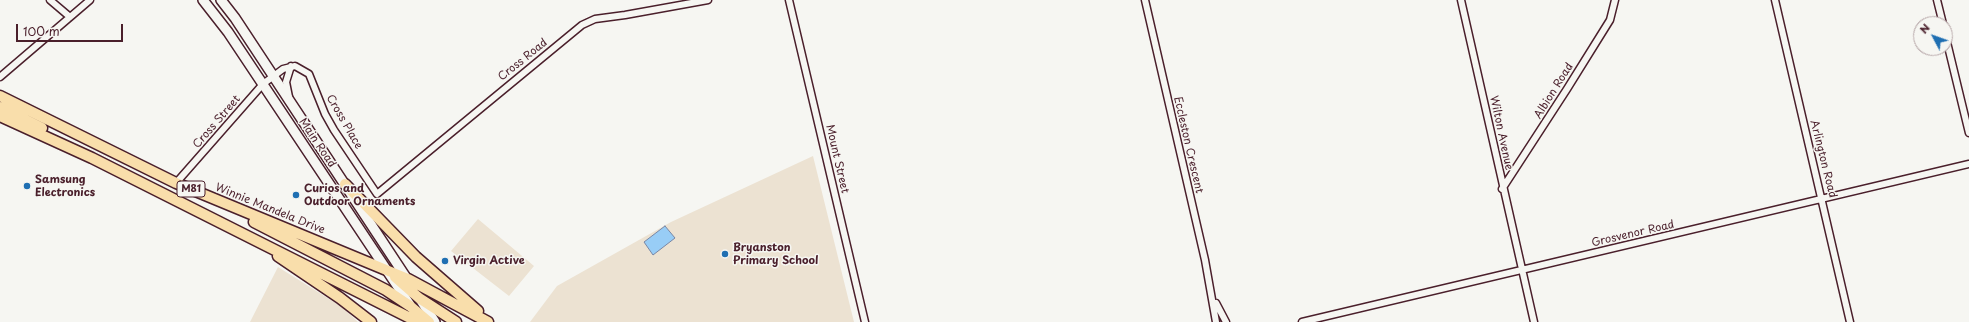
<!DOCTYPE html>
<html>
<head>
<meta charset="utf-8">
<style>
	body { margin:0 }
	#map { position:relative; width:1969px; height:322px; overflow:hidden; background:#f6f6f2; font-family:"Playpen Sans",sans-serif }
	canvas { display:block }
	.north { position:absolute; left:1913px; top:16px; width:40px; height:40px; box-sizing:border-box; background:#f6f6f2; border:1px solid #b1a0a2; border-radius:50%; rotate:311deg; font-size:11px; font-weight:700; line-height:16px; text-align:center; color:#4a1f2b }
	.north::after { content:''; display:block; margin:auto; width:14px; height:18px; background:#1f6fb2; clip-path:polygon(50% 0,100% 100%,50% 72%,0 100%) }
	.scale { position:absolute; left:16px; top:24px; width:107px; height:18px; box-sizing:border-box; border:2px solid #4a1f2b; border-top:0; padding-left:5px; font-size:12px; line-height:14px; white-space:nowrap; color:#4a1f2b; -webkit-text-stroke:3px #f6f6f2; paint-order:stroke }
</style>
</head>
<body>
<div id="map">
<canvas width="1969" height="322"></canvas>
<div class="north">N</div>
<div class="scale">100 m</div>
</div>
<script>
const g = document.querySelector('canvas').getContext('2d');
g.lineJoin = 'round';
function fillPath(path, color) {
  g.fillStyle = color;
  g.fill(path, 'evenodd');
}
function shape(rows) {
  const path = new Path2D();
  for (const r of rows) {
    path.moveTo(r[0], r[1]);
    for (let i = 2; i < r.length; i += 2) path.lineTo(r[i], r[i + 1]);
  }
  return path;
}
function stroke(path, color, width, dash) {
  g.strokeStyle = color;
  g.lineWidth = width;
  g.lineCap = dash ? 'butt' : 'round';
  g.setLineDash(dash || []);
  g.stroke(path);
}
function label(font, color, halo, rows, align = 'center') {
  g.font = font + ' "Playpen Sans",sans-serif';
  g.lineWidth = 3;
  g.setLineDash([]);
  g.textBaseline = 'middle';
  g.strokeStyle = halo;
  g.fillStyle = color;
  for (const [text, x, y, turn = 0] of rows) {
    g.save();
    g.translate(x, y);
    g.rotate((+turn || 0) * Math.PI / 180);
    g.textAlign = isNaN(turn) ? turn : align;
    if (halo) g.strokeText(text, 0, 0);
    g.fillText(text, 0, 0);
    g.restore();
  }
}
const built = shape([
	[813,156,854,322,530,322,557,286,671,222],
	[478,219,534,266,509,296,451,251],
	[278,267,342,307,358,322,250,322]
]);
const water = shape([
	[665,226,675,238,653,255,644,242,665,226]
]);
const street = shape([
	[50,0,70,17],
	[789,0,865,322],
	[1145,0,1205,260,1216,322],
	[1461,0,1534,322],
	[1775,0,1850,322],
	[1937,0,1943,24],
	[1945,34,1969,133],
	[0,77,90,0],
	[289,97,286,82,291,66],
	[176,183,263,84,283,69,295,66,309,74,325,114,334,130,377,194,582,25,595,19,625,15,708,0],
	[1502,189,1567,89,1610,20,1615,0],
	[1216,303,1226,322],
	[1302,322,1969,164]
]);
const secondary = shape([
	[203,0,228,32,410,305],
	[221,0,235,18,409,282],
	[420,299,435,322]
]);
const primary = shape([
	[0,96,176,183,408,279,488,322],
	[0,107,42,128],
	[0,116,92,158,418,322],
	[345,184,416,257,478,311],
	[254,222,386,290,410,306,429,322],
	[278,256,340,298,371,322],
	[395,277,419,298,456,322]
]);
const markers = [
	[27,186,4,"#1f6fb2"],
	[296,195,4,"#1f6fb2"],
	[725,254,4,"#1f6fb2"],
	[445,261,4,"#1f6fb2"]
];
const shields = [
	[191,189,28]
];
const shieldNames = [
	["M81",191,189]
];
const streetNames = [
	["Cross Road",523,60,-39],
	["Albion Road",1554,91,-58],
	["Cross Street",217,122,-49],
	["Cross Place",344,122,60],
	["Wilton Avenue",1501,133,78],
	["Main Road",317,143,56],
	["Eccleston Crescent",1188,145,77],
	["Mount Street",837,159,77],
	["Arlington Road",1823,159,76],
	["Winnie Mandela Drive",270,209,22],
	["Grosvenor Road",1633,234,-13]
];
const poiNames = [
	["Samsung",35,180],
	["Electronics",35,193],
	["Curios and",304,189],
	["Outdoor Ornaments",304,202],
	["Bryanston",733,248],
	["Primary School",733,261],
	["Virgin Active",453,261]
];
fillPath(built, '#ece2d2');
fillPath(water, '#98cdf6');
stroke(water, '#7987a5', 1);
stroke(street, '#4a1f2b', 9);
stroke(secondary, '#4a1f2b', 12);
stroke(primary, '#4a1f2b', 13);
stroke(street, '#f6f6f2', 6);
stroke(secondary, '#f6f6f2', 9);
stroke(primary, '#f9deab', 10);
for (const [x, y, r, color] of markers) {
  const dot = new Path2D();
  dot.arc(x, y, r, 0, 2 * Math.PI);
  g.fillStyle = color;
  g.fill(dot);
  stroke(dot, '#f6f6f2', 1.5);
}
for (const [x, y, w] of shields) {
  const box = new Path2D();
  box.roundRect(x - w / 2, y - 8, w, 16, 3);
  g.fillStyle = '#f6f6f2';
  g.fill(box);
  stroke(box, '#4a1f2b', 1);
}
label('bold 10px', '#4a1f2b', null, shieldNames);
label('11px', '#4a1f2b', '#f6f6f2', streetNames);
label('bold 11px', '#4a1f2b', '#f6f6f2', poiNames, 'left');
</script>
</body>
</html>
